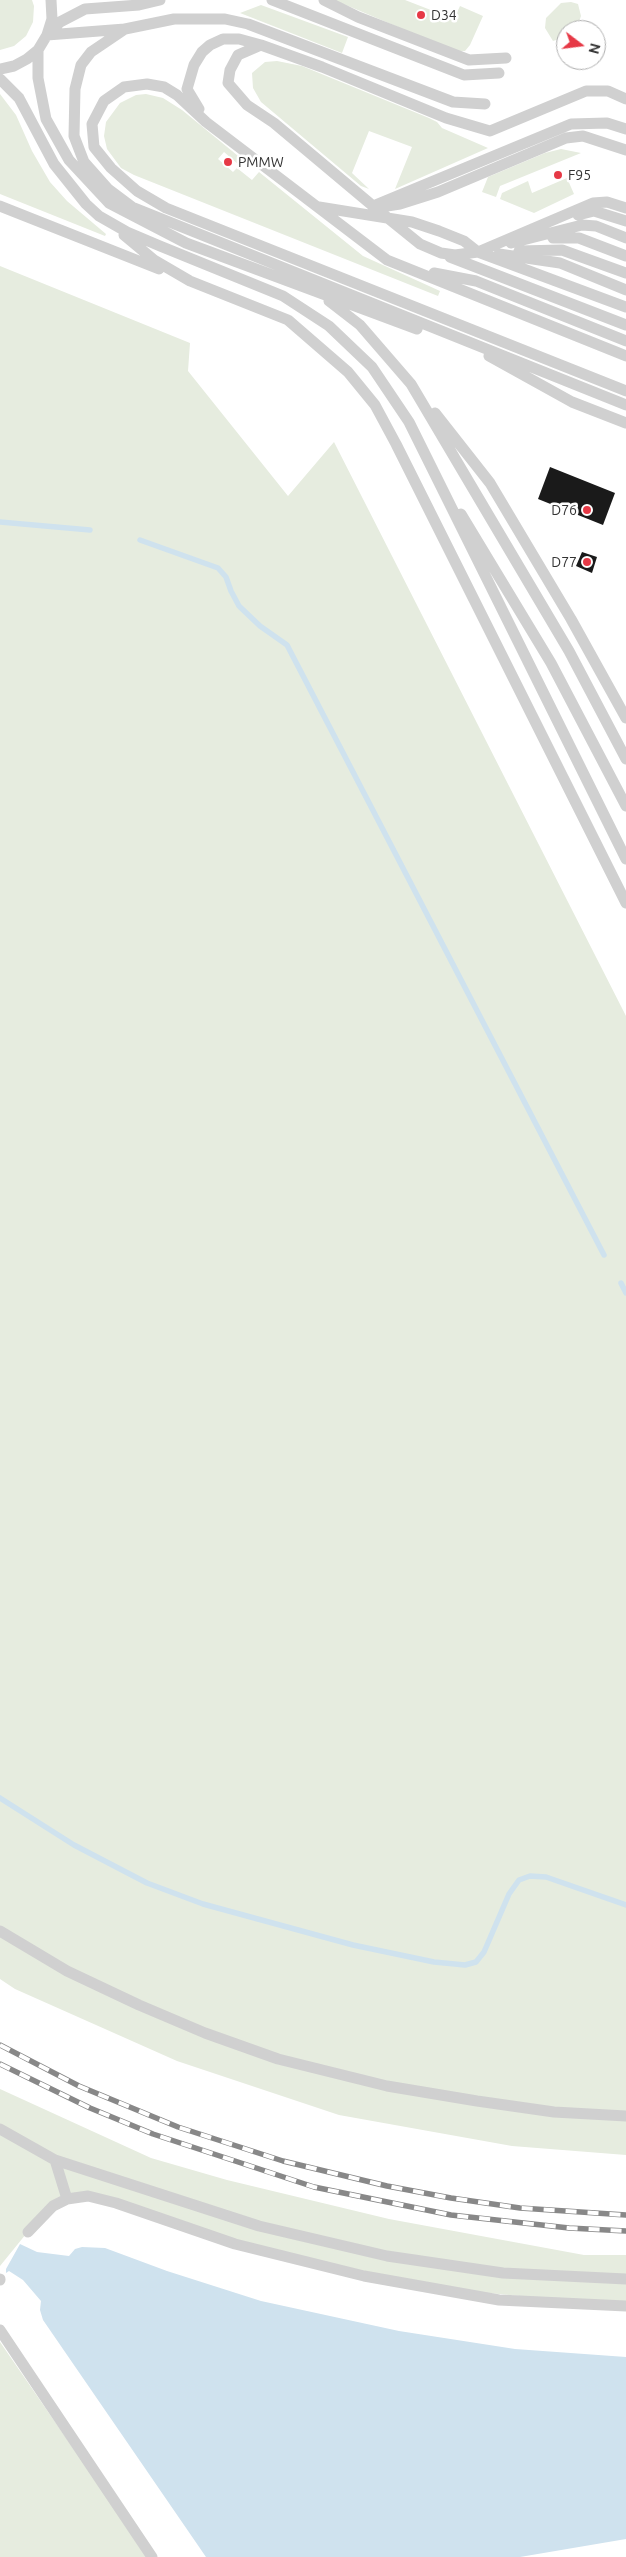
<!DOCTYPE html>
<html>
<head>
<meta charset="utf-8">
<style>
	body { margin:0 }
	#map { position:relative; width:626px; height:2557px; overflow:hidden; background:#fff; font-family:Ubuntu,sans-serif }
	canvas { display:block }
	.north { position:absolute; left:556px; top:20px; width:50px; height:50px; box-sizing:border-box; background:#fff; border:1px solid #adadad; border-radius:50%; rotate:105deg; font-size:14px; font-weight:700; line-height:20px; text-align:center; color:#333 }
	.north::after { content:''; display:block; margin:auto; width:18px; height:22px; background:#e63946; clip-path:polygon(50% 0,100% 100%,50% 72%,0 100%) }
</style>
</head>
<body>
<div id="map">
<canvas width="626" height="2557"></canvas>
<div class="north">N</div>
</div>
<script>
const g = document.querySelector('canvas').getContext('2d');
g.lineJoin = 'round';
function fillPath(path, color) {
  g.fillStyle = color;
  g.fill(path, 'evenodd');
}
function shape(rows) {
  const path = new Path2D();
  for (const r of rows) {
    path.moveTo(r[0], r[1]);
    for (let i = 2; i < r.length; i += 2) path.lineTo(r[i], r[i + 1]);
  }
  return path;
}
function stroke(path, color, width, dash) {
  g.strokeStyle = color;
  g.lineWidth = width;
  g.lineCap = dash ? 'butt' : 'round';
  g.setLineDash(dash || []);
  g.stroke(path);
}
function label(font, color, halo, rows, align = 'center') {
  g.font = font + ' Ubuntu,sans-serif';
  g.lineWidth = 5;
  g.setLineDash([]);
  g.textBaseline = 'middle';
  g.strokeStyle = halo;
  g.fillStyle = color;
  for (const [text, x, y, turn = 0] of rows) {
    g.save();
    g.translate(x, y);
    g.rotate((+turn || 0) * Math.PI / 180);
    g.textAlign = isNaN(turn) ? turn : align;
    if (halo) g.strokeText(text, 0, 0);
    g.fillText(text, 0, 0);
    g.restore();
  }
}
const green = shape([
	[0,0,32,0,34,6,33,22,26,36,14,46,0,50],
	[334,0,405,0,454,19,460,6,483,16,470,45,465,51,455,51],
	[571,2,578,4,581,16,576,30,566,30,566,37,553,41,545,28,546,18,561,3],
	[261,5,348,37,342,53,240,13],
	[277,61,302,66,429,118,437,122,442,128,488,148,395,189,412,147,369,131,352,173,369,189,361,186,261,102,253,88,252,73,265,62],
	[0,94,16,115,32,151,50,182,67,201,106,234,105,236,0,194],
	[146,94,163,98,182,110,243,160,239,165,224,152,218,159,233,172,237,168,252,180,259,172,363,256,440,291,438,296,134,175,121,168,107,149,104,136,106,122,120,103,136,95],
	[561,149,581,153,500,186,496,197,482,192,488,177,545,153],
	[567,178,574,194,534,213,500,199,502,193,528,181,532,193],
	[0,266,190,343,188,371,288,496,334,442,626,1016,626,2155,512,2146,339,2115,177,2061,15,1989,0,1979],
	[0,2089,151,2158,227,2180,389,2219,584,2255,626,2255,626,2306,435,2288,315,2263,85,2198,48,2207,0,2266],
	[0,2342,148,2557,0,2557]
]);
const water = shape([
	[20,2244,37,2252,69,2256,75,2249,82,2247,105,2248,167,2271,261,2301,399,2331,515,2349,626,2357,626,2539,520,2557,206,2557,43,2320,40,2310,41,2301,23,2280,9,2271,6,2273,6,2269]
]);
const stream = shape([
	[0,522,90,530],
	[140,540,218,568,226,577,231,591,239,606,260,626,287,645,604,1255],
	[621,1283,626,1293],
	[0,1798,74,1845,147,1883,203,1904,353,1945,434,1962,465,1965,476,1962,484,1952,509,1894,519,1880,530,1876,546,1877,626,1905]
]);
const building = shape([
	[550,467,615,493,603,525,538,499],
	[582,552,597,557,592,573,576,566]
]);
const service = shape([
	[272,0,464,75,499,73],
	[324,0,358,17,469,60,506,58],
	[47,35,60,22,85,9,139,5,160,0],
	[47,35,125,29],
	[38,50,38,78,46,119,69,160,109,203,186,243,417,329],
	[0,69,14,66,27,59,38,50,47,35,52,19,51,0],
	[0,79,19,98,54,164,86,204,99,216,127,232,160,246,283,296,329,326,372,367,409,422,626,859],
	[626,99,608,91,586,91,490,131,446,118,322,67,261,45,238,55,230,70,228,83,247,105,274,123,373,206,420,244,441,253,455,255,478,252,593,203,607,202,626,208],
	[485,104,453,102,248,24,225,19,174,19,125,29,91,52,81,65,75,89,74,136,84,162,108,189,132,207,626,405],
	[199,109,187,89,194,65,202,52,210,45,223,39,239,39,261,45],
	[0,206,159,269],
	[373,206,571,124,607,123,626,129],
	[387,206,400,204,438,192,566,138,583,136,626,150],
	[319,207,412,222,439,231,464,241,478,252,626,307],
	[578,215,594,211,626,221],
	[124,235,154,260,190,281,288,320,348,372,375,405,396,444,626,903],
	[553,238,579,238,626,256],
	[511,243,582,225,596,226,626,238],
	[519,251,562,250,626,273],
	[499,254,560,263,626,290],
	[450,257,626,325],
	[434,273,476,281,626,341],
	[329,301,360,325,411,384,569,651,626,759],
	[489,356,572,402,626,423],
	[626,356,387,260,206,122,177,95,164,87,147,84,124,87,104,101,92,124,94,147,111,168,137,191,166,208,626,391],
	[435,413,490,483,571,619,626,718],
	[461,514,551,663,626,806],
	[0,1931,67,1971,139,2005,205,2033,278,2059,387,2086,477,2101,554,2112,626,2116],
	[0,2129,55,2160],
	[67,2199,55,2160,259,2226,387,2256,503,2273,626,2279],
	[28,2232,53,2206,67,2199,88,2196,116,2203,235,2244,364,2276,499,2300,626,2306],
	[0,2280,0,2279],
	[0,2330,152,2557]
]);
const rail = shape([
	[0,2045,79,2086,178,2127,283,2161,387,2186,451,2198,520,2208,626,2215],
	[0,2064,90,2108,153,2134,314,2187,451,2215,569,2228,626,2231]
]);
const markers = [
	[421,15,5,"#e63946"],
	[228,162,5,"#e63946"],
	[558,175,5,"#e63946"],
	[587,510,5,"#e63946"],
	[587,562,5,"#e63946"]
];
const poiNames = [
	["D34",431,15],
	["PMMW",238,162],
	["F95",568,175],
	["D76",577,510,"right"],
	["D77",577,562,"right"]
];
fillPath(green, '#e6ecdf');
fillPath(water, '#cfe2ee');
stroke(stream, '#cfe2ee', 5.5);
fillPath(building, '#1a1a1a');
stroke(service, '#d0d0d0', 11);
stroke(rail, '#888', 5.5);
stroke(rail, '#fff', 4, [11]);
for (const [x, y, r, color] of markers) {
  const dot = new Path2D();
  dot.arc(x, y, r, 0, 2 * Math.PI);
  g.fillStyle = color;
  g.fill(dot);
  stroke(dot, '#fff', 2);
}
label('14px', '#333', '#fff', poiNames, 'left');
</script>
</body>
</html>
